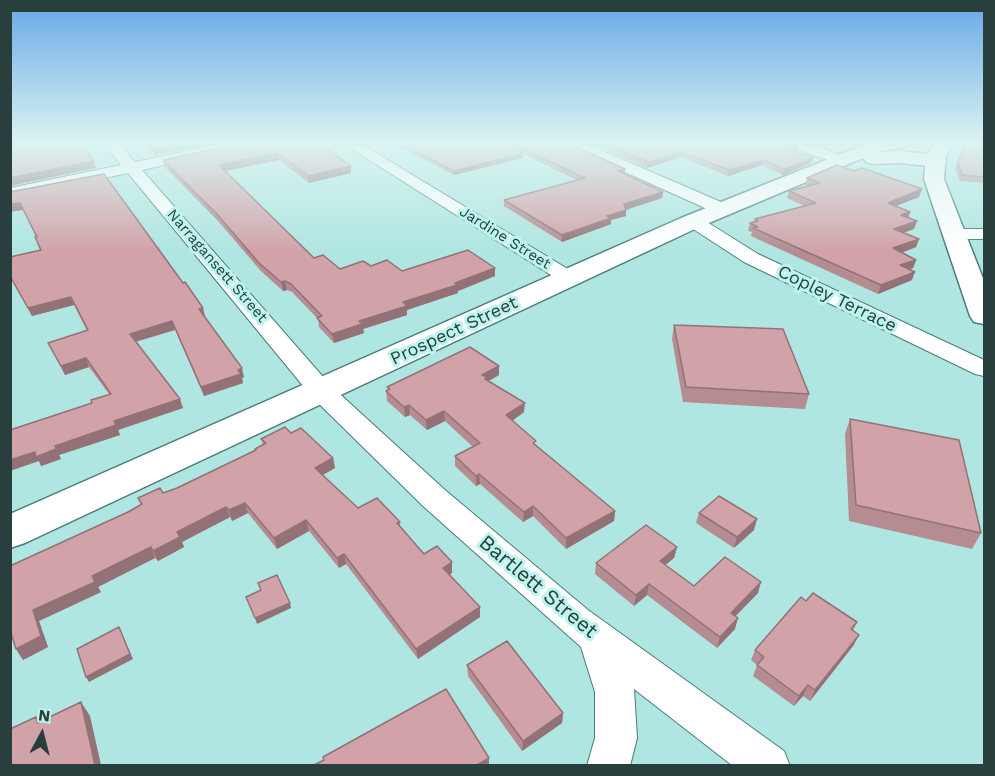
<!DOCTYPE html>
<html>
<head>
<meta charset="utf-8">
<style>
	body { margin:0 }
	#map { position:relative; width:995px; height:776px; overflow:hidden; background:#b0e6e1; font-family:"Work Sans",sans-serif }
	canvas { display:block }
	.frame { position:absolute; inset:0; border:12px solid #293f3d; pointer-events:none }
	.north { position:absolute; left:12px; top:704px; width:60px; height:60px; -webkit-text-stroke:4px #bdf4ee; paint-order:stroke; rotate:7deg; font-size:16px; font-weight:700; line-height:24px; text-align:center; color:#293f3d }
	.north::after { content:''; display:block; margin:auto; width:21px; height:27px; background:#293f3d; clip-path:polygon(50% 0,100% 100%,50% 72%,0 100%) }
</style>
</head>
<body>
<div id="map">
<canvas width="995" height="776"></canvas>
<div class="frame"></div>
<div class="north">N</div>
</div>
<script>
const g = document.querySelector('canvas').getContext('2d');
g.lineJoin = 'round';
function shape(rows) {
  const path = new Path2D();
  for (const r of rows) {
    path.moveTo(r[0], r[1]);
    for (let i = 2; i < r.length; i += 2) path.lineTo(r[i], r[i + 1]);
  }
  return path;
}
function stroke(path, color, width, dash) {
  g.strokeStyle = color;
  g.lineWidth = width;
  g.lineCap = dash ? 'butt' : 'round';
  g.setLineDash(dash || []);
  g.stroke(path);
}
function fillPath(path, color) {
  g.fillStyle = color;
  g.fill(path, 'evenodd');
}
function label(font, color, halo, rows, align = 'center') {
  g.font = font + ' "Work Sans",sans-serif';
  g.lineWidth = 6;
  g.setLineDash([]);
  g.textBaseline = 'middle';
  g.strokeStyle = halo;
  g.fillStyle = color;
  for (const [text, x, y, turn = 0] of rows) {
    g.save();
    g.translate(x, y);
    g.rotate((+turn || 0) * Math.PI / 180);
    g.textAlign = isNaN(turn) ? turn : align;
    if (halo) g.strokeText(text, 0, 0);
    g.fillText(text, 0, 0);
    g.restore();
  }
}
const minor = shape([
	[103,142,118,142,135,162,230,142,257,142,250,146,142,170,331,386,445,490,588,610,784,751,790,766,733,766,634,689,637,738,630,766,587,766,595,738,595,692,581,647,423,506,313,398,128,173,10,198,10,188,121,165,103,142],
	[341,142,358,142,576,274,579,278,576,282,562,282,341,142],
	[563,142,582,142,728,205,731,209,728,213,716,213,565,145,563,142],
	[783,142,804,142,846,157,849,160,841,165,836,163,785,145,783,142],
	[693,216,699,217,758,254,984,360,984,376,975,374,744,262,687,225,684,221,687,217,693,216],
	[954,229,984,229,984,239,947,239,945,235,947,231,954,229]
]);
const secondary = shape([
	[871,142,910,142,908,146,878,152,901,151,936,155,943,157,946,161,943,165,936,167,901,163,873,164,866,162,863,158,697,228,25,543,10,548,10,514,681,218,871,142]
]);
const primary = shape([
	[936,142,954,142,946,156,944,179,984,281,984,324,974,322,970,316,924,179,926,156,936,142]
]);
const wall = shape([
	[144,142,219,142,155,155],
	[247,142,351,173,309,183,279,160,225,171,314,258,340,269,371,266,402,271,495,276,458,291,458,293,407,310,407,315,363,329,364,333,334,343,319,327,318,319,292,292,287,290,283,291,261,271,218,221,165,167,163,160],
	[390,142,500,142,503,143,503,142,565,142,625,169,625,174,662,198,626,210,626,216,611,220,611,224,562,242,504,206,504,200,577,180,523,154,523,158,454,175],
	[588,142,786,142,797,152,796,152,813,158,811,163,783,175,762,165,728,176,681,157,647,168],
	[810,142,829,142,820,145],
	[966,142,984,142,984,183,960,181,955,168],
	[807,178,919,197,896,206,910,212,908,218,914,229,903,233,919,239,916,247,901,253,916,260,913,268,910,269,912,280,878,294,751,236,752,232,748,231,750,223,754,222,755,219,804,206,787,198,789,191,808,186,805,185],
	[10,192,205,316,244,377,242,378,243,383,204,396,175,330,136,342,183,408,118,430,120,435,59,455,61,459,41,466,39,461,92,403,109,394,89,367,65,375,48,343,87,331,74,305,32,316,10,277,10,257,40,250,35,237,36,237,23,210],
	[674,325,809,394,805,409,683,402,672,339],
	[499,375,488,381,524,412,512,421,536,445,615,511,614,521,566,549,533,516,523,522,480,484,476,486,455,466,455,456,473,447,445,421,427,430,410,415,405,417,387,401,386,391,388,390,387,387],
	[850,419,981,533,972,549,849,521,845,434],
	[291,433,333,458,335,468,323,475,358,508,400,522,400,526,424,554,452,573,449,575,480,617,418,659,346,564,339,568,309,531,277,549,248,513,232,521,230,517,182,542,184,547,158,561,155,558,98,587,101,592,39,621,48,647,23,660,16,649,128,512,141,505,138,498,163,493,177,488,256,451,255,449,263,445,261,439],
	[699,513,754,530,734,548,696,523],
	[677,547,674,558,665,565,694,586,758,593,735,616,735,629,717,648,647,595,634,606,595,574,596,563],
	[806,601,857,622,853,631,859,635,853,646,810,701,803,696,794,706,753,676,757,665,751,660,755,650],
	[467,665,563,713,562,723,522,751,468,676]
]);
const shadedWall = shape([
	[186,142,219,142,155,155,153,149],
	[821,142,829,142,820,145],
	[799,146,797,152,787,155,788,149],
	[682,152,681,157,647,168,648,162],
	[278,153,279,160,220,172,219,165],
	[523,153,523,158,454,175,454,171],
	[813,158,811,163,783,175,784,169],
	[763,160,762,165,728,176,729,170],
	[94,161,96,168,10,186,10,178],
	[351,166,351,173,309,183,308,176],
	[625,169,625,174,618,171],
	[922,189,919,197,885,210,888,203],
	[663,192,662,198,624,210,624,204],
	[20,203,23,210,10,212,10,204],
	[626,210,626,216,611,220,611,224,562,242,562,235,607,216],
	[910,212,908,219,901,215],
	[917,221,914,229,891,237,894,229],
	[919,239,916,247,890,257,893,248],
	[916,260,913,268,897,273,900,265],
	[495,268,495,276,458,291,458,293,407,310,407,315,363,329,364,333,334,343,332,334,359,321,403,302],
	[915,272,912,280,878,294,881,285],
	[285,281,287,290,283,291,281,282],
	[71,297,74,305,32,316,28,308],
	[203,308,205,316,201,317,199,309],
	[172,321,175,330,133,342,130,334],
	[86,358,89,367,65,375,61,366],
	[499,366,499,375,487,382,482,375],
	[242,368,244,377,242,378,243,383,204,396,201,387],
	[180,399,183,408,118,430,120,435,59,455,61,459,41,466,39,461,10,471,10,460,55,446,114,421],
	[525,403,524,412,506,425,506,415],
	[409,405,410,415,405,417,404,407],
	[444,411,445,421,427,430,426,420],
	[333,458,335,468,317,478,315,468],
	[479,474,480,484,476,486,476,476],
	[245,503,248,513,232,521,229,510],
	[533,506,533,516,523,522,524,512],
	[226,507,230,517,182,542,184,547,158,561,153,551,177,532],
	[615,511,614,521,566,549,566,538],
	[757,519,754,530,734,548,737,537],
	[306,520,309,531,277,549,274,538],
	[151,547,155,558,98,587,101,592,39,621,48,647,23,660,16,649,33,610,92,576],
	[677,547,674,558,657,572,660,561],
	[344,554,346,564,339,568,337,558],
	[452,562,452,573,444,578,443,568],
	[761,582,758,593,728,624,731,613],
	[649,584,647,595,634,606,636,595],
	[290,603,291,608,257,624,255,618],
	[480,607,480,617,418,659,416,649],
	[738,618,735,629,717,648,720,637],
	[119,627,133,659,89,682,86,677],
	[859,635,853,646,810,701,815,690],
	[808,685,803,696,794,706,799,696],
	[81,702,90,716,101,765,95,765],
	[563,713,562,723,522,751,523,741],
	[489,758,489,765,477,765]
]);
const building = shape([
	[10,142,80,142,94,161,10,178,10,142],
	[148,142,186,142,153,149,148,142],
	[247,142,317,142,351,166,308,176,278,153,219,165,314,258,323,255,340,269,363,261,371,266,387,260,402,271,468,250,495,268,455,283,457,285,403,302,407,306,359,321,362,324,332,334,317,318,322,316,291,284,285,281,281,282,259,263,216,213,163,160,247,142],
	[398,142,500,142,523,153,454,171,398,142],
	[508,142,565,142,625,169,618,171,663,192,624,204,626,210,607,216,611,218,562,235,504,200,585,178,508,142],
	[600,142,786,142,799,146,788,149,813,158,784,169,763,160,729,170,682,152,648,162,600,142],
	[966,142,984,142,984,177,962,175,958,162,966,142],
	[837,165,854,171,862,168,922,189,888,203,910,212,901,215,917,221,894,229,919,239,893,248,916,260,900,265,915,272,881,285,753,228,758,227,750,223,758,221,755,219,816,203,789,191,820,183,807,178,837,165],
	[104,174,183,283,185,282,203,308,199,309,242,368,238,370,241,374,201,387,172,321,130,334,180,399,114,421,116,425,55,446,56,449,36,457,35,452,10,460,10,430,92,403,91,400,111,394,86,358,61,366,48,343,88,330,71,297,28,308,10,276,10,257,41,250,35,237,37,237,20,203,10,204,10,192,104,174],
	[674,325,783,329,809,394,686,387,674,325],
	[470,347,499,366,482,375,487,377,485,379,525,403,506,415,536,441,533,443,615,511,566,538,533,506,524,512,479,474,476,476,455,456,480,443,444,411,426,420,409,405,404,407,386,391,390,389,387,387,470,347],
	[850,419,959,440,981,533,856,505,850,419],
	[285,427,291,433,301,428,333,458,315,468,358,508,377,498,400,522,397,523,424,554,437,546,452,562,443,568,480,607,416,649,344,554,337,558,306,520,274,538,245,503,229,510,226,507,177,532,180,537,153,551,151,547,92,576,95,582,33,610,41,636,16,649,10,630,10,566,128,512,142,504,138,498,160,488,163,493,177,488,256,450,255,449,266,443,261,439,285,427],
	[719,496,757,519,737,537,699,513,719,496],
	[646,525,677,547,660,561,694,586,725,557,761,582,731,613,738,618,720,637,649,584,636,595,596,563,646,525],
	[277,575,290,603,255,618,246,597,261,590,258,583,277,575],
	[813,593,857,622,851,629,859,635,815,690,808,685,799,696,757,665,764,657,755,650,801,597,806,601,813,593],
	[119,627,130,654,86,677,77,649,119,627],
	[507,641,563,713,523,741,467,665,507,641],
	[446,689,489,758,477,765,314,765,324,760,323,757,446,689],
	[81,702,95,765,10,765,10,729,36,717,37,723,81,702]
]);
const farStreetnames = [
	["Jardine Street",505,238,32],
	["Narragansett Street",217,266,49]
];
const streetNames = [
	["Copley Terrace",837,299,26],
	["Prospect Street",454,331,-25]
];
const nearStreetnames = [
	["Bartlett Street",538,587,40]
];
stroke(minor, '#487c78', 2);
stroke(secondary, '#487c78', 3);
stroke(primary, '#487c78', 3);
fillPath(minor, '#fff');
fillPath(secondary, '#fff');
fillPath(primary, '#fff');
fillPath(wall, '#b48c91');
fillPath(shadedWall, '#927276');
fillPath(building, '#d1a3a9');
stroke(building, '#927276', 1.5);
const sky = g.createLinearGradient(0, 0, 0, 251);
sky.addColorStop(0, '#67a8e5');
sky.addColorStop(0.57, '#dbf4f2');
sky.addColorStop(1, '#dbf4f200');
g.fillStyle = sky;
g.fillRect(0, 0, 995, 251);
label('15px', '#293f3d', '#bdf4ee', farStreetnames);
label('18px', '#293f3d', '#bdf4ee', streetNames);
label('21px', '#293f3d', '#bdf4ee', nearStreetnames);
</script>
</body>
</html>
